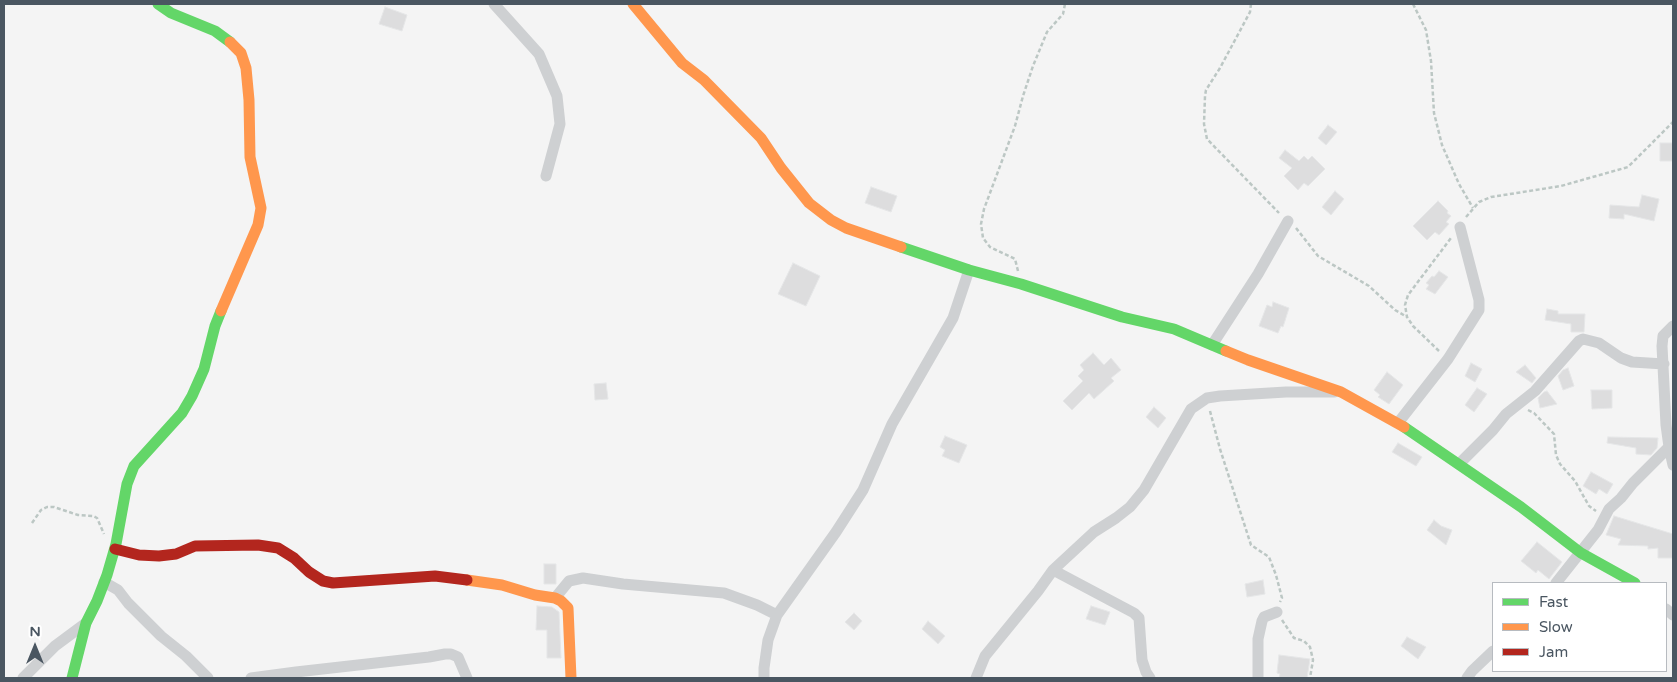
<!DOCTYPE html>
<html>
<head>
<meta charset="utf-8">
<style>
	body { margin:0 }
	#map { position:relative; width:1677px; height:682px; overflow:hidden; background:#f4f4f4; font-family:"Varela Round",sans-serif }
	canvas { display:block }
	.frame { position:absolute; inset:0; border:5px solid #4a5661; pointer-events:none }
	.legend { position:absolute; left:1492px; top:582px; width:175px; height:90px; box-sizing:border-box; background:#fff; border:1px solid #b7bbc0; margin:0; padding:6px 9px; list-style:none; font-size:15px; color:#4a5661 }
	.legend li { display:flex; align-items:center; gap:10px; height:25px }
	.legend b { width:25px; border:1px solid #b7bbc0 }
	.north { position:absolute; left:10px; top:622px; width:50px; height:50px; -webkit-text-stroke:4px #fff; paint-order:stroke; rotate:0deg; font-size:14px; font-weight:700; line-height:20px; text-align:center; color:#4a5661 }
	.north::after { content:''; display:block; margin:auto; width:18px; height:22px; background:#4a5661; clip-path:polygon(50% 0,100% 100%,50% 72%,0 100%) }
</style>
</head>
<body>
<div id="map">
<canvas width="1677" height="682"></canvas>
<div class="frame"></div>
<ul class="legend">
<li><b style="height:6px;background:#63d668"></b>Fast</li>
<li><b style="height:6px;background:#ff974d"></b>Slow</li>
<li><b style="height:6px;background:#b3261e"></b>Jam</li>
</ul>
<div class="north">N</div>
</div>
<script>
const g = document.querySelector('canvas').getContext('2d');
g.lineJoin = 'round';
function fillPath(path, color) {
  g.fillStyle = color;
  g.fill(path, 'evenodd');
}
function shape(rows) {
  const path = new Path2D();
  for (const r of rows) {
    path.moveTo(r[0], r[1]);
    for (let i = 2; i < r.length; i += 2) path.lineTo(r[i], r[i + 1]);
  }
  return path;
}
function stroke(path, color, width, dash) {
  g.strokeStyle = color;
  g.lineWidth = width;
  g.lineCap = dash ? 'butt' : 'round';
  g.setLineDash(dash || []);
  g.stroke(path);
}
const building = shape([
	[385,7,407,15,402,31,379,24,385,7],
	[1328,125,1337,132,1326,145,1318,138,1328,125],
	[1660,143,1673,143,1673,161,1660,161,1660,143],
	[1285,150,1299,161,1304,156,1308,160,1312,156,1325,169,1308,186,1304,183,1298,190,1284,176,1292,168,1279,158,1285,150],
	[871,187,897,196,891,212,865,203,871,187],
	[1335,191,1344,199,1331,215,1322,207,1335,191],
	[1642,195,1659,199,1654,221,1624,214,1624,219,1609,218,1610,205,1639,207,1642,195],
	[1438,201,1448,211,1447,213,1451,216,1446,222,1449,224,1439,235,1435,232,1427,240,1413,226,1438,201],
	[793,263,820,276,806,306,778,294,793,263],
	[1439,271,1448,277,1435,294,1426,289,1429,285,1426,283,1432,276,1434,277,1439,271],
	[1273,302,1289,308,1283,327,1281,326,1278,333,1259,326,1267,305,1272,307,1273,302],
	[1547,309,1558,311,1558,314,1585,314,1584,332,1571,332,1571,324,1545,320,1547,309],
	[1093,353,1104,365,1111,358,1121,370,1111,378,1114,381,1094,399,1089,393,1072,410,1063,401,1083,381,1078,376,1084,370,1080,365,1093,353],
	[1471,363,1482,369,1475,382,1465,376,1471,363],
	[1525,365,1536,378,1532,383,1516,372,1525,365],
	[1568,368,1574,386,1563,390,1558,376,1563,370,1568,368],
	[1387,372,1403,385,1389,404,1378,397,1380,395,1374,390,1387,372],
	[606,383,608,399,595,400,594,384,606,383],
	[1477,388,1487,394,1474,412,1465,405,1477,388],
	[1591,390,1612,390,1612,408,1592,409,1591,390],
	[1547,391,1557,404,1540,408,1538,398,1544,392,1547,391],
	[1154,407,1166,418,1158,428,1146,417,1154,407],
	[945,436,967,445,959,463,942,456,945,450,940,447,945,436],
	[1608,437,1658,438,1657,448,1651,455,1636,454,1636,448,1607,443,1608,437],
	[1398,443,1422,457,1416,466,1392,452,1398,443],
	[1591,472,1613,484,1607,494,1599,489,1596,494,1583,486,1591,472],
	[1614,516,1673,534,1673,558,1658,558,1658,548,1648,549,1648,546,1618,545,1621,539,1606,535,1614,516],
	[1434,520,1441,526,1452,530,1446,545,1427,530,1434,520],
	[1537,542,1562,562,1549,579,1538,570,1536,573,1521,561,1537,542],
	[544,564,556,564,556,584,544,584,544,564],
	[1263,580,1265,594,1247,597,1245,584,1263,580],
	[537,606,552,607,559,612,561,658,547,658,547,630,536,630,537,606],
	[1091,606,1110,612,1105,625,1086,619,1091,606],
	[854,613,862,621,854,630,845,622,854,613],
	[928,621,945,636,938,644,922,629,928,621],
	[1407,637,1426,647,1418,659,1401,646,1407,637],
	[1279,655,1310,659,1307,678,1279,678,1280,674,1277,673,1279,655]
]);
const path = shape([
	[1251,4,1250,12,1220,68,1206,90,1205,96,1204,124,1207,139,1279,213],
	[1413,4,1426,30,1431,61,1434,113,1442,145,1459,184,1473,208],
	[1466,217,1479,202,1491,197,1561,186,1628,167,1673,122],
	[1296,228,1318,256,1369,286,1395,310,1407,317],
	[1018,271,1015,259,990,247,983,238,981,224,984,209,1015,126,1023,96,1033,66,1047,32,1063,14,1065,4],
	[1439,351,1413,326,1407,317,1405,305,1408,295,1451,238],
	[1528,410,1534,413,1554,434,1556,455,1560,464,1575,481,1589,506,1596,511],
	[1210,411,1220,449,1251,545,1269,557,1276,575,1282,598,1280,602],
	[32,523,41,510,47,507,54,507,78,515,93,516,97,518,104,534],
	[1282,620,1294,638,1304,641,1310,647,1313,660,1310,678]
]);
const street = shape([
	[494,4,539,54,557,96,560,124,546,176],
	[1673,326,1663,336,1662,346,1666,425,1669,447,1673,465],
	[1212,345,1258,274,1288,221],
	[1398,423,1448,359,1479,310,1479,300,1460,227],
	[1459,464,1493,430,1506,414,1535,391,1579,341,1583,339,1599,343,1621,358,1632,362,1664,364],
	[1053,570,1134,613,1139,618,1142,660,1146,672,1150,678],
	[104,582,118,590,128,603,161,636,186,656,208,678],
	[1556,583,1598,530,1609,509,1621,498,1633,483,1669,447],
	[555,598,569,581,583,578,623,584,724,593,757,605,777,615],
	[1666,609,1673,615],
	[23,678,55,646,86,623],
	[251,678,296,672,429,657,445,654,451,654,458,657,467,678],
	[764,678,764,668,768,640,777,615,836,532,863,490,892,424,953,318,969,270],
	[976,678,985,656,1038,591,1053,570,1094,532,1116,518,1130,507,1144,490,1191,409,1207,398,1220,396,1286,392,1334,392],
	[1258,678,1258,639,1262,621,1264,617,1277,612],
	[1467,678,1472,671,1493,651]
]);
const fast = shape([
	[158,4,171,13,215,31,230,42],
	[901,247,969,270,1021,284,1122,317,1174,329,1226,351],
	[1404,427,1521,507,1581,553,1635,583],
	[72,678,86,623,97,601,107,575,116,544,127,484,134,466,182,413,192,396,204,369,215,326,221,311]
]);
const slow = shape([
	[633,4,682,63,704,80,761,138,781,168,809,203,831,220,846,228,901,247],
	[221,311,258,225,261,208,250,157,249,100,246,68,241,53,230,42],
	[1226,351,1248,360,1341,392,1404,427],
	[467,580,502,585,535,595,555,598,561,601,568,608,571,678]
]);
const jam = shape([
	[115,549,139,555,159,556,176,554,195,546,258,545,278,548,294,558,309,572,323,581,333,583,435,576,467,580]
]);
fillPath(building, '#ddddde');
stroke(building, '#e5e6e7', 1);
stroke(path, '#bcc7c4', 2.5, [4, 2.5]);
stroke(street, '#ced0d2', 11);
stroke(fast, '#63d668', 11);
stroke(slow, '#ff974d', 11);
stroke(jam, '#b3261e', 11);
</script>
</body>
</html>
